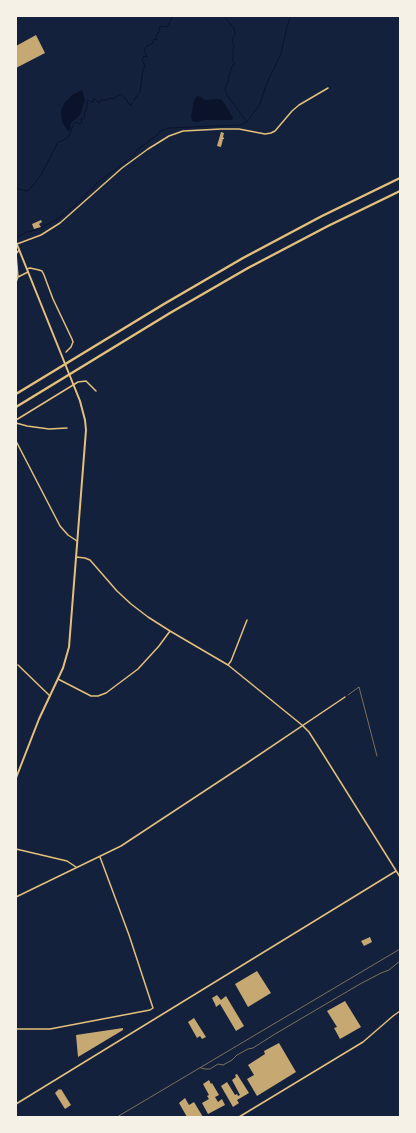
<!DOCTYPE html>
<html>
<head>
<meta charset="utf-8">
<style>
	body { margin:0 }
	#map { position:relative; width:416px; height:1133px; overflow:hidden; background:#14213d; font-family:"Exo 2",sans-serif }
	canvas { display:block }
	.frame { position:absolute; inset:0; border:17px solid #f6f1e7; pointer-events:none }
</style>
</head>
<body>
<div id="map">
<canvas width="416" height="1133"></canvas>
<div class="frame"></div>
</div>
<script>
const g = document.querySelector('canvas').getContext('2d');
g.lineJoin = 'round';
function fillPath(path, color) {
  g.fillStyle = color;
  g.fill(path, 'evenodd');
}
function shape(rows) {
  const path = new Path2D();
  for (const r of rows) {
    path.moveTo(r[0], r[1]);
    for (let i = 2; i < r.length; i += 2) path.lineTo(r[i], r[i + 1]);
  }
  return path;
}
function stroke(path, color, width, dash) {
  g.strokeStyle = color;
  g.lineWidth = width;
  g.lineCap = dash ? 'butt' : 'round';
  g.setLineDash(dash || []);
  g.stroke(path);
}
const water = shape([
	[82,90,85,100,80,115,71,123,70,131,68,131,62,122,61,110,65,102,72,95],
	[197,96,201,97,205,100,219,99,222,100,231,114,233,118,232,120,205,120,197,122,192,121,191,117,194,100]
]);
const stream = shape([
	[224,16,234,28,235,34,232,40,234,46,233,51,233,61,235,64,232,66,230,73,228,77,229,81,226,85,225,90,227,95,246,121],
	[134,100,140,92,143,69,145,66,142,60,144,56,147,57,144,50,147,46,152,44,154,39,157,40,156,36,160,30,159,28,160,26,167,27,173,16],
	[16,189,28,191,41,175,58,142,62,141,69,136,74,123,77,122,80,124,82,123,81,119,85,118,84,114,87,107,87,101,89,100,91,102,94,101,93,99,95,99,99,103,101,100,107,100,110,98,113,99,121,94,125,98,129,104,131,105,132,103],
	[16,238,27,232,36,230,56,220,68,211,77,204,97,183,132,157,137,150,157,135,160,131,169,128,241,125,247,122,260,104,266,85,281,54,287,26,291,16]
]);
const building = shape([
	[36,35,45,53,16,68,16,46],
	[221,132,224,133,223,137,224,138,224,139,223,139,221,147,217,146],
	[41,220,42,222,39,224,41,227,34,229,32,224],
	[370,937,372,942,364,946,361,941],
	[257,971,271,993,248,1007,235,984],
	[217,995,221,1000,226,996,244,1026,236,1031,220,1004,216,1007,215,1004,212,998],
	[345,1001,361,1027,340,1039,334,1028,337,1027,327,1011],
	[194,1018,206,1037,202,1039,200,1036,197,1038,188,1022],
	[123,1028,123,1030,78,1057,76,1035],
	[279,1043,296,1072,257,1096,247,1079,254,1075,248,1065,265,1054,264,1051],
	[237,1074,249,1093,237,1100,239,1103,233,1107,221,1086,227,1082,235,1095,237,1094,238,1096,240,1095,232,1080,236,1077,235,1075],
	[209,1080,211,1084,212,1083,219,1095,215,1097,218,1102,222,1099,225,1105,208,1114,202,1103,209,1099,207,1096,209,1095,203,1084],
	[59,1089,60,1090,61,1089,71,1105,65,1109,55,1093],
	[185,1098,189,1105,194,1102,203,1117,187,1117,179,1103]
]);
const path = shape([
	[348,695,359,687,377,756],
	[201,1068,205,1069,210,1069,218,1064,223,1065,232,1060,237,1055,248,1049,253,1048,275,1034,360,984,381,973,389,970,400,961],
	[117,1117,400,949]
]);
const minor = shape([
	[17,244,41,235,60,223,122,168,148,149,169,136,183,131,221,129,239,129,265,134,271,133,275,131,292,111,299,105,328,88],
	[27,269,30,268,39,270,42,271,44,275,53,299,72,339,73,342,71,347,66,352],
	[18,277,16,254,19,250],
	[16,282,18,277,28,272],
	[16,420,78,382,86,381,96,391],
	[16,423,27,426,49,429,67,428],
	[16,441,60,526,68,535,77,541],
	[76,557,85,558,90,560,117,591,131,604,148,617,170,631,228,665,302,725,309,732,323,754,400,877],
	[18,665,50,696],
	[228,665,231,661,247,620],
	[58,679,91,696,98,696,106,693,138,669,159,646,170,631],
	[16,849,67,861,76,867],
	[16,897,121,846,247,763,345,697],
	[16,1029,50,1029,150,1010,153,1008,129,935,100,857],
	[16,1104,396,871],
	[239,1117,363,1042,393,1016,400,1011]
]);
const tertiary = shape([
	[16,242,80,401,85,420,86,430,69,647,63,668,39,719,16,778]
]);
const motorway = shape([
	[16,394,164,304,243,258,322,216,400,178],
	[16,407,170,313,248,268,328,226,400,191]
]);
fillPath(water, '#0b132b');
stroke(stream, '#0b132b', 1);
fillPath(building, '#c6a872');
stroke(path, '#e5c07b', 0.5);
stroke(minor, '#e5c07b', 1.5);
stroke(tertiary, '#e5c07b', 2);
stroke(motorway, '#e5c07b', 2.5);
</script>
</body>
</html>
